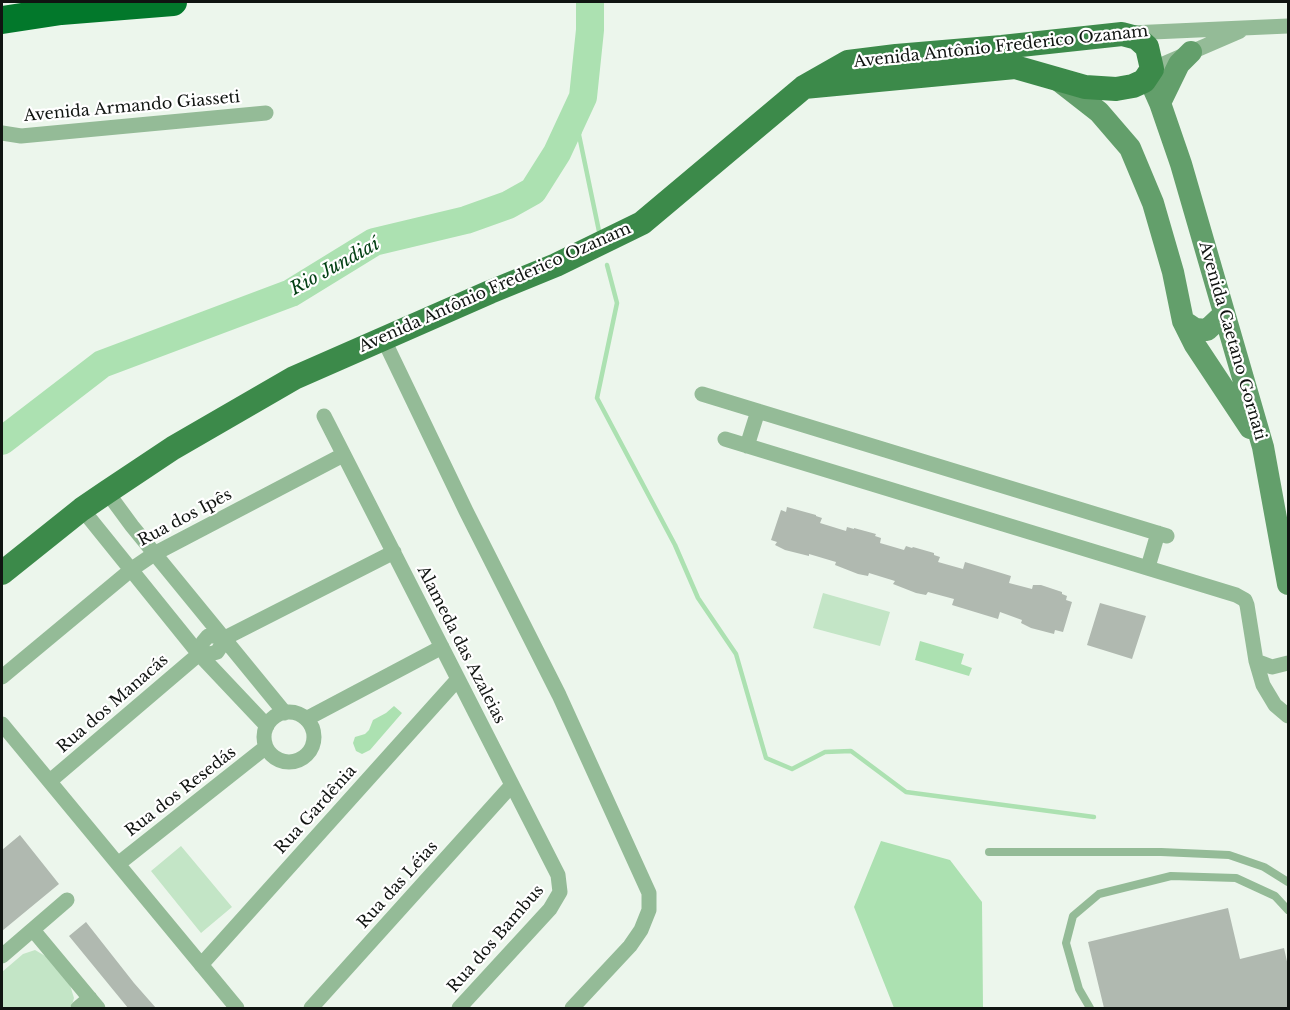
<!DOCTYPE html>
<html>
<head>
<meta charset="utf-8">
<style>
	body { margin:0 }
	#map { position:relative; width:1290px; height:1010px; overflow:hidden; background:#ecf6ec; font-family:"Libre Baskerville",serif }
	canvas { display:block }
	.frame { position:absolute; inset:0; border:3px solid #101411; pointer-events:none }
</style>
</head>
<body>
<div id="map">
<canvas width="1290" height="1010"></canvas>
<div class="frame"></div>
</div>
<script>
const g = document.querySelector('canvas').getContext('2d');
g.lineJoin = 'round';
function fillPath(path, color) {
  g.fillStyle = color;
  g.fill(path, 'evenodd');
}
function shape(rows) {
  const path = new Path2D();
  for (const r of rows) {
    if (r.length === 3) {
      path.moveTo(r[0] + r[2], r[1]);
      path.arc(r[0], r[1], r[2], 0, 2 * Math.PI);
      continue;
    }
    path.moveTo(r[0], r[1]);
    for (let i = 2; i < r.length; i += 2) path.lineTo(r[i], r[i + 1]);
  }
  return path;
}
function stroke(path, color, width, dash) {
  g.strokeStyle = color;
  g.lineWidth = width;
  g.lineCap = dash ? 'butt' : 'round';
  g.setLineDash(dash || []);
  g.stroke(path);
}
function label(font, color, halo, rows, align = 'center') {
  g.font = font + ' "Libre Baskerville",serif';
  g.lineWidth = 4.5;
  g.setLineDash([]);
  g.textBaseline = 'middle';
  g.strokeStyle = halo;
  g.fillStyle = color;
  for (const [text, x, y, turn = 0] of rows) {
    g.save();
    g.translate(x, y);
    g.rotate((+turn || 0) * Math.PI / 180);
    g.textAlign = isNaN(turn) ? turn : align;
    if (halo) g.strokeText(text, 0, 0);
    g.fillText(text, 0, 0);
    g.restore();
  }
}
const green = shape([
	[823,593,890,612,880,646,813,628],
	[181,846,232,907,201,933,151,871],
	[35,950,47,957,70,985,74,998,72,1005,69,1008,2,1008,2,972,23,954]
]);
const water = shape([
	[920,641,964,654,961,664,972,668,969,676,915,660],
	[394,706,402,713,370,750,362,754,356,751,353,743,355,737,365,734,369,730,373,720,386,713],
	[881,841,950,860,982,902,983,1008,894,1008,854,907]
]);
const stream = shape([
	[583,97,579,135,600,236],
	[607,265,617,303,597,398,675,545,698,598,736,654,766,758,792,769,825,752,851,751,906,792,1094,817]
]);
const river = shape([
	[2,441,102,364,291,293,374,242,466,220,508,205,533,191,557,153,583,97,590,30,590,2]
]);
const building = shape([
	[787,507,816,515,816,516,822,518,820,523,846,531,847,527,854,529,854,528,876,534,875,536,881,538,880,543,904,550,906,546,912,548,913,547,934,553,934,555,940,557,938,562,963,569,965,562,1011,576,1009,583,1032,589,1033,585,1041,585,1062,592,1062,594,1067,596,1066,600,1072,602,1063,632,1055,630,1054,634,1031,628,1021,623,1022,620,1000,612,998,619,952,605,954,599,928,592,926,595,916,593,893,584,895,581,869,573,868,576,858,574,835,565,836,562,809,554,809,556,785,550,775,545,777,542,771,540,781,510,786,512],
	[1100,603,1146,616,1132,659,1087,645],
	[20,835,59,884,2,931,2,850],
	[1228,908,1240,959,1284,948,1288,966,1288,1008,1104,1008,1088,942],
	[86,922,134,983,156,1008,128,1008,69,936]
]);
const service = shape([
	[989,852,1161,852,1229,855,1264,867,1288,882],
	[1090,1008,1079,989,1066,943,1073,916,1099,894,1171,876,1236,878,1275,896,1288,910]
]);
const minor = shape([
	[1130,33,1288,26],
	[1152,69,1240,31],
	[2,133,21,136,266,113],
	[383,338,466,511,559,695,649,893,649,910,641,930,630,946,572,1008],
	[702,394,1167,536],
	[324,416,558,875,560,892,550,909,459,1008],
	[725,439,1236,595,1245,600,1247,605,1256,661,1263,685,1275,705,1288,716],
	[747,446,758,411],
	[107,492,132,526,285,713],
	[82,509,199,654,267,726],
	[1148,567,1158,533],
	[199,654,210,654,217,652,221,646,223,639,394,552],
	[1256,661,1272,667,1288,663],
	[2,677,132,569,154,554,343,455],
	[289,737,25],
	[306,719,442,647],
	[2,724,237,1008],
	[50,781,199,654,203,642,208,636,215,636,223,639],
	[118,864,266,747],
	[33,930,98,1008],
	[2,956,67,900],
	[201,965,458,679],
	[78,1008,90,998],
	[311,1008,511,786]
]);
const secondary = shape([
	[1148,76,1160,103,1181,164,1263,447,1288,584],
	[1058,80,1099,112,1130,148,1153,203,1173,272,1183,321,1195,345,1250,428],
	[1160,103,1179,64,1191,52],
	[1183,321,1195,329,1207,330,1224,314]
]);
const primary = shape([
	[2,573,82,509,107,492,173,448,294,378,490,292,556,265,642,223,804,87,848,62,896,56,1002,47,1122,34,1137,38,1147,47,1152,69,1144,81,1133,86,1116,89,1085,87,1015,67,804,87]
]);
const motorway = shape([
	[2,20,61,11,173,2]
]);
const streetNames = [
	["Avenida Antônio Frederico Ozanam",1001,47,-6],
	["Avenida Armando Giasseti",132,107,-5],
	["Avenida Antônio Frederico Ozanam",495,288,-24],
	["Avenida Caetano Gornati",1232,341,74],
	["Rua dos Ipês",185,518,-28],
	["Alameda das Azaleias",461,645,63],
	["Rua dos Manacás",113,704,-41],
	["Rua dos Resedás",181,792,-38],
	["Rua Gardênia",316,810,-48],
	["Rua das Léias",398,885,-48],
	["Rua dos Bambus",496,939,-49]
];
const waterNames = [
	["Rio Jundiaí",335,267,-29]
];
fillPath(green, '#c3e5c6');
fillPath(water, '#ace1b1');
stroke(stream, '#ace1b1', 4.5);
stroke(river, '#ace1b1', 28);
fillPath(building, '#b0b9b0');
stroke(service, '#94bb97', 8);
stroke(minor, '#94bb97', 15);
stroke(secondary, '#639f6b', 22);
stroke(primary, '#3c8a4a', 24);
stroke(motorway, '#02782b', 28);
label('16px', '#101411', '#fff', streetNames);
label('italic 18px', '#044115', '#fff', waterNames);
</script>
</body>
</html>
